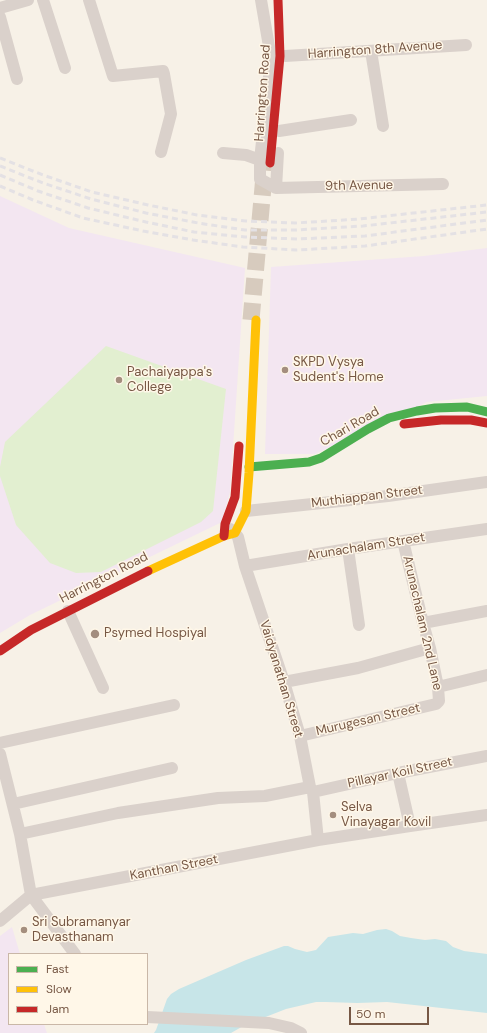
<!DOCTYPE html>
<html>
<head>
<meta charset="utf-8">
<style>
	body { margin:0 }
	#map { position:relative; width:487px; height:1033px; overflow:hidden; background:#f7f1e7; font-family:"DM Sans",sans-serif }
	canvas { display:block }
	.legend { position:absolute; left:8px; top:953px; width:140px; height:72px; box-sizing:border-box; background:#fff7e8; border:1px solid #c9b7a7; margin:0; padding:5px 7px; list-style:none; font-size:12px; color:#775845 }
	.legend li { display:flex; align-items:center; gap:8px; height:20px }
	.legend b { width:20px; border:1px solid #c9b7a7 }
	.scale { position:absolute; left:349px; top:1007px; width:80px; height:18px; box-sizing:border-box; border:2px solid #775845; border-top:0; padding-left:5px; font-size:12px; line-height:14px; white-space:nowrap; color:#775845; -webkit-text-stroke:3px #fff7e8; paint-order:stroke }
</style>
</head>
<body>
<div id="map">
<canvas width="487" height="1033"></canvas>
<ul class="legend">
<li><b style="height:5px;background:#4caf50"></b>Fast</li>
<li><b style="height:5px;background:#ffc107"></b>Slow</li>
<li><b style="height:5px;background:#c62828"></b>Jam</li>
</ul>
<div class="scale">50 m</div>
</div>
<script>
const g = document.querySelector('canvas').getContext('2d');
g.lineJoin = 'round';
function fillPath(path, color) {
  g.fillStyle = color;
  g.fill(path, 'evenodd');
}
function shape(rows) {
  const path = new Path2D();
  for (const r of rows) {
    path.moveTo(r[0], r[1]);
    for (let i = 2; i < r.length; i += 2) path.lineTo(r[i], r[i + 1]);
  }
  return path;
}
function stroke(path, color, width, dash) {
  g.strokeStyle = color;
  g.lineWidth = width;
  g.lineCap = dash ? 'butt' : 'round';
  g.setLineDash(dash || []);
  g.stroke(path);
}
function label(font, color, halo, rows, align = 'center') {
  g.font = font + ' "DM Sans",sans-serif';
  g.lineWidth = 3;
  g.setLineDash([]);
  g.textBaseline = 'middle';
  g.strokeStyle = halo;
  g.fillStyle = color;
  for (const [text, x, y, turn = 0] of rows) {
    g.save();
    g.translate(x, y);
    g.rotate((+turn || 0) * Math.PI / 180);
    g.textAlign = isNaN(turn) ? turn : align;
    if (halo) g.strokeText(text, 0, 0);
    g.fillText(text, 0, 0);
    g.restore();
  }
}
const education = shape([
	[0,196,69,228,245,268,230,492,222,522,30,615,0,633],
	[487,248,487,396,427,402,315,454,265,454,271,267,424,256],
	[12,927,20,954,9,954,9,1024,44,1024,47,1033,0,1033,0,936]
]);
const green = shape([
	[106,346,226,389,213,511,201,522,101,572,76,573,50,563,16,525,0,476,0,467,5,442]
]);
const water = shape([
	[386,929,392,931,400,936,411,938,425,940,435,939,446,941,453,947,464,951,487,954,487,1013,387,1002,357,1003,326,1002,316,1002,286,1009,245,1025,231,1033,154,1033,156,1030,167,999,171,994,179,989,246,960,284,946,288,946,295,949,307,952,316,950,328,937,353,933,363,934,377,930]
]);
const secondaryTunnel = shape([
	[251,320,265,165]
]);
const street = shape([
	[43,0,65,68],
	[89,0,113,76,163,71,164,74,171,114,161,152],
	[261,0,271,58,260,160,260,179,276,188,278,153],
	[0,8,28,0],
	[0,17,17,79],
	[371,51,383,126],
	[285,56,466,45],
	[279,131,351,120],
	[223,153,246,155,260,160],
	[276,188,443,184],
	[246,511,388,496,487,482],
	[230,529,235,533,238,537,245,566,284,682,300,736,310,787,313,792,318,840],
	[348,549,359,625],
	[245,566,348,549,487,529],
	[68,611,103,688],
	[423,623,487,611],
	[284,682,358,668,430,648],
	[438,687,487,675],
	[300,736,436,704,439,701,438,687,430,648,423,623,403,541],
	[0,743,174,705],
	[0,754,20,834,31,895,75,954],
	[398,773,410,826],
	[313,792,398,773,487,756],
	[13,804,172,768],
	[20,834,118,813,218,798,265,796,310,787],
	[0,921,31,895,318,840,410,826,487,815],
	[147,1017,269,1023,291,1028,301,1033]
]);
const fast = shape([
	[249,467,309,462,321,458,368,429,389,418,417,411,435,408,467,407,487,412]
]);
const slow = shape([
	[148,571,224,536,235,533,246,511,249,473,256,320]
]);
const jam = shape([
	[270,163,280,56,278,0],
	[404,424,441,420,471,420,487,423],
	[224,536,225,524,235,497,239,446],
	[0,651,31,630,148,571]
]);
const rail = shape([
	[0,158,43,175,92,192,148,205,197,215,246,221,295,223,359,219,487,205],
	[0,166,43,183,91,199,146,213,198,223,245,230,295,230,363,226,487,212],
	[0,175,38,191,88,208,146,222,194,232,245,237,297,239,365,236,487,220],
	[0,186,33,200,83,218,143,231,193,240,243,247,297,250,365,246,487,229]
]);
const markers = [
	[285,370,4,"#a48e7e"],
	[119,380,4,"#a48e7e"],
	[95,634,5,"#a48e7e"],
	[333,815,4,"#a48e7e"],
	[24,930,4,"#a48e7e"]
];
const streetNames = [
	["Harrington 8th Avenue",375,50,-4],
	["Harrington Road",263,93,-86],
	["9th Avenue",359,186,-1],
	["Chari Road",350,427,-30],
	["Muthiappan Street",367,497,-7],
	["Arunachalam Street",366,547,-9],
	["Harrington Road",104,578,-27],
	["Arunachalam 2nd Lane",422,623,77],
	["Vaidyanathan Street",281,679,73],
	["Murugesan Street",368,720,-13],
	["Pillayar Koil Street",400,773,-12],
	["Kanthan Street",174,868,-11]
];
const poiNames = [
	["SKPD Vysya",293,363],
	["Sudent's Home",293,378],
	["Pachaiyappa's",127,373],
	["College",127,388],
	["Psymed Hospiyal",104,634],
	["Selva",341,808],
	["Vinayagar Kovil",341,823],
	["Sri Subramanyar",32,923],
	["Devasthanam",32,938]
];
fillPath(education, '#f3e6f1');
fillPath(green, '#e2efd0');
fillPath(water, '#c7e5e8');
stroke(secondaryTunnel, '#d7cbbe', 17, [17, 8]);
stroke(street, '#dad1cb', 12);
stroke(fast, '#4caf50', 9);
stroke(slow, '#ffc107', 9);
stroke(jam, '#c62828', 9);
stroke(rail, '#e4e1e4', 3, [6, 4]);
for (const [x, y, r, color] of markers) {
  const dot = new Path2D();
  dot.arc(x, y, r, 0, 2 * Math.PI);
  g.fillStyle = color;
  g.fill(dot);
  stroke(dot, '#fff7e8', 1.5);
}
label('13px', '#775845', '#fff7e8', streetNames);
label('13px', '#775845', '#fff7e8', poiNames, 'left');
</script>
</body>
</html>
